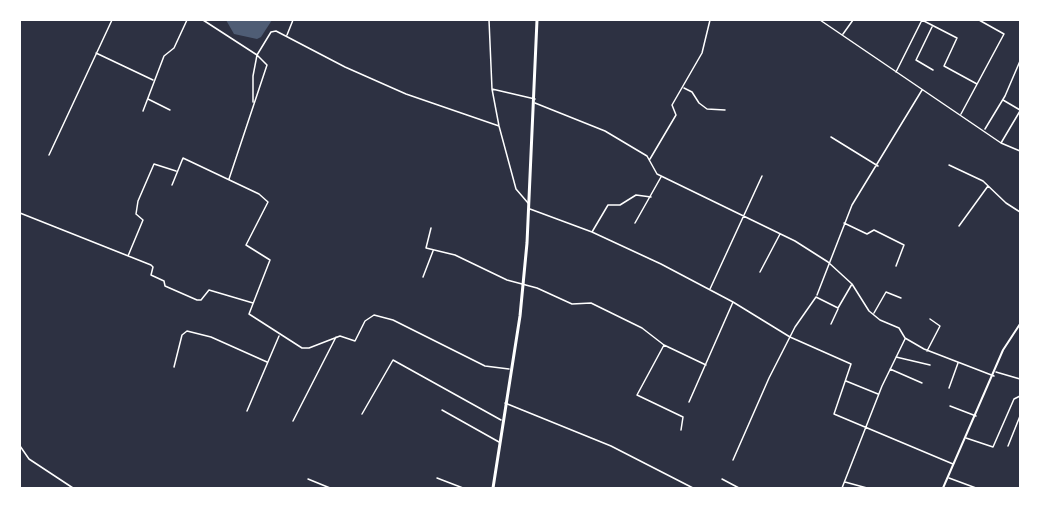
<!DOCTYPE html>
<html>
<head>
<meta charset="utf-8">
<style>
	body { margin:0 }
	#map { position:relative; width:1040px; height:508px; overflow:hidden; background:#2d3142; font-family:"Alegreya Sans",sans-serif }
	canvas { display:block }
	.frame { position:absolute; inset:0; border:21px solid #fff; pointer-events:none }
</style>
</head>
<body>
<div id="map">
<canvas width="1040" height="508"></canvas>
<div class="frame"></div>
</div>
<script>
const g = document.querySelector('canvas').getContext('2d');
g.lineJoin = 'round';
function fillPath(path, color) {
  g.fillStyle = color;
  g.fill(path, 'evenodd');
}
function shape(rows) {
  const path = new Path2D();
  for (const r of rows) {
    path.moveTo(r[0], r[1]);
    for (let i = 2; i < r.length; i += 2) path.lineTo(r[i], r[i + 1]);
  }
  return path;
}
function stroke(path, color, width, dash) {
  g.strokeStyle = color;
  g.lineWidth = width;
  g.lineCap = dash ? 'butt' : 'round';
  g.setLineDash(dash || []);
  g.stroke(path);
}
const water = shape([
	[226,20,272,20,261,37,257,39,234,34]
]);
const minor = shape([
	[203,20,257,55,271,32,276,31,345,67,406,94,499,126],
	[489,20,492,89,499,126,516,189,528,203],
	[820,20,1001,143,1020,151],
	[922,20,957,38,944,66,977,84],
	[932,27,916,60,933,70],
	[843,34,853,20],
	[287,35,293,20],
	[96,53,153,80],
	[896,72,922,20],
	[684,88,692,92,699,103,707,109,725,110],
	[492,89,535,99],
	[148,99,170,110],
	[1003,100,1020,110],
	[535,103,605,131,647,156,657,174,795,241,828,262,852,284,869,311,880,320,899,328,905,338,924,349,994,376],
	[143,111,164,56,174,48,187,20],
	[961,114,1004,34,979,20],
	[985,129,1005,96,1020,61],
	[831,137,878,166],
	[1001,143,1020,111],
	[49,155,112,20],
	[650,159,676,115,672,105,702,53,710,20],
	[949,165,983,181,1006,203,1020,212],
	[229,179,267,65,257,55,253,76,253,102],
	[172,185,183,158,259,194,268,202,246,245,270,260,249,314,302,348,309,348,340,336,355,341,365,321,374,315,393,320,485,366,509,369],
	[530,209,592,232,608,205,620,205,636,195,651,197],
	[20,213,151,265,153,267,151,275,164,281,165,286,197,300,201,300,209,290,253,303],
	[635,223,661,177],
	[844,223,867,234,874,230,904,245,896,266],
	[959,226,988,186],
	[431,228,426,248,455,255,507,280,537,288,572,304,591,303,642,328,664,345,706,365],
	[592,232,661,264,733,302,689,402],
	[128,256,143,220,136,214,138,201,154,164,176,171],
	[760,272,780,234],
	[423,277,433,251],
	[710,289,762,176],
	[817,295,852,205,922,90],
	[733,302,790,337,851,364,834,414,953,464],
	[874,313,886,292,901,298],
	[831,324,838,309],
	[664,345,637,395,683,417,681,430],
	[927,351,940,326,930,319],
	[896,357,930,365],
	[174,367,182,335,187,331,211,337,267,362],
	[890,369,922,383],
	[996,372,1020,379],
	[846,381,878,394],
	[949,388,958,363],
	[505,403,611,446,693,488],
	[950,406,976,416],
	[442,410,499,442],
	[247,411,279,336],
	[362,414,393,360,501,420],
	[293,421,336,337],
	[966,438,993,447,1014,399,1020,396],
	[20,446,29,459,73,488],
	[1008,446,1020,416],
	[733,460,769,378,795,327,816,297,838,308,852,284],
	[437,478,463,488],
	[949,478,976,488],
	[308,479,330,488],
	[722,479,739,488],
	[845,482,867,488],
	[842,488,882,386,905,339]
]);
const tertiary = shape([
	[943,488,1003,350,1020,324]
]);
const primary = shape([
	[493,488,520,316,527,243,537,20]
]);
fillPath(water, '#4f5d75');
stroke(minor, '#fff', 1.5);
stroke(tertiary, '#fff', 2);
stroke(primary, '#fff', 3);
</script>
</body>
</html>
